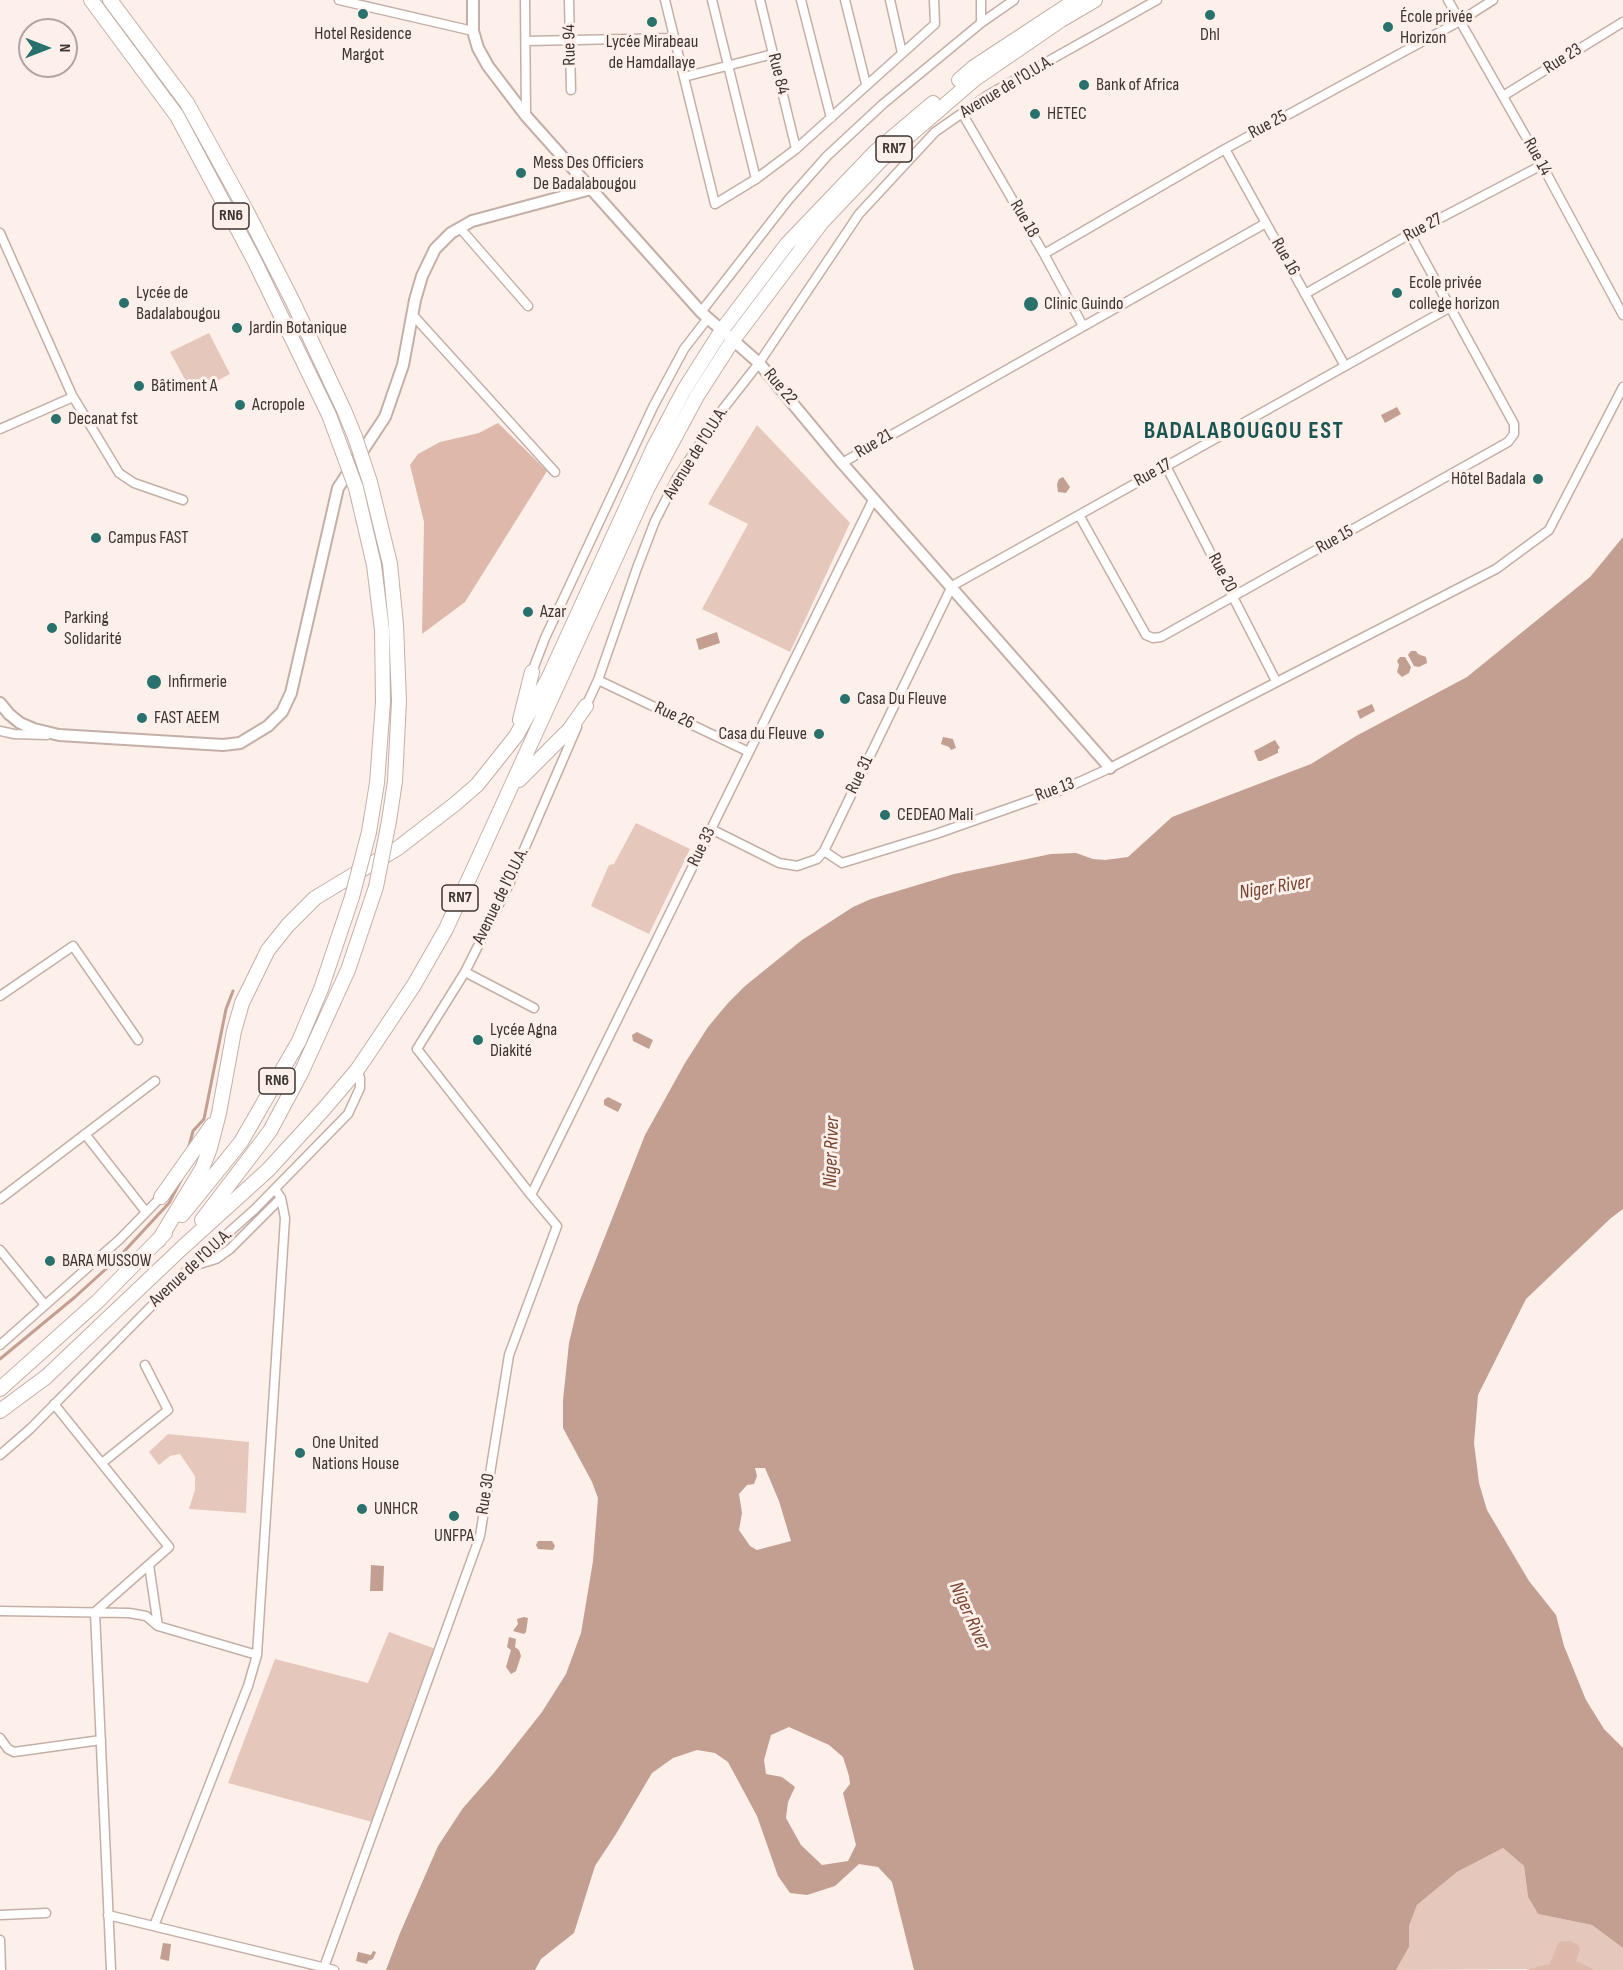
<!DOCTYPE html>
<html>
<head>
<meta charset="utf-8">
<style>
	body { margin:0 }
	#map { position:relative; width:1623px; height:1970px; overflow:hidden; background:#fdefea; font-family:"Sofia Sans Condensed",sans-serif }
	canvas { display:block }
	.north { position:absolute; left:18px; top:18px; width:60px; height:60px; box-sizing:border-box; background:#fdefea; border:2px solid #b0a5a0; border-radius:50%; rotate:90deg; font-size:16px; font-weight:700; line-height:24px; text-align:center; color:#3d3531 }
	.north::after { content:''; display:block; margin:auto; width:21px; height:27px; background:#28716d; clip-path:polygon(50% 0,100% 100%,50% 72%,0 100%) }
</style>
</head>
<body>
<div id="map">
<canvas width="1623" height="1970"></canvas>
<div class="north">N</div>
</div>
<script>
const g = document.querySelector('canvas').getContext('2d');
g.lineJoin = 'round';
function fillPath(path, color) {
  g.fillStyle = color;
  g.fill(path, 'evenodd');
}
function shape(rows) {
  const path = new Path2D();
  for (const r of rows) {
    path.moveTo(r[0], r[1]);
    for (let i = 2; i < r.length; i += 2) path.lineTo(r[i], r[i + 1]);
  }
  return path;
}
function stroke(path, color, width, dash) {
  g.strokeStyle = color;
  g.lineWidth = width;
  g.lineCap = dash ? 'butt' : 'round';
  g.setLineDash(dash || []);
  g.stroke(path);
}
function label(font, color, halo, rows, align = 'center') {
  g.font = font + ' "Sofia Sans Condensed",sans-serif';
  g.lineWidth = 6;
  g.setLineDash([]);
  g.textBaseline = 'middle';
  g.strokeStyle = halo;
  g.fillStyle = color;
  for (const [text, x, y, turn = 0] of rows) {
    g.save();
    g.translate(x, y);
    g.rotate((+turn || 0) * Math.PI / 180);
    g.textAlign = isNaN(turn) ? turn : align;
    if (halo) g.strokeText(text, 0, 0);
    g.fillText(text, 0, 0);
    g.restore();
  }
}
const green = shape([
	[209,333,230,374,193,394,170,352],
	[757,425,850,523,790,652,702,609,748,524,708,504],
	[636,823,690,849,649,934,591,906,609,865,614,864],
	[168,1434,249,1442,246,1513,189,1509,195,1490,195,1476,180,1454,170,1456,159,1465,149,1452],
	[389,1632,441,1651,380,1824,228,1783,275,1659,368,1683],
	[1503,1848,1524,1866,1528,1897,1538,1914,1592,1925,1623,1948,1623,1970,1596,1970,1575,1961,1560,1942,1549,1964,1536,1969,1396,1970,1409,1947,1409,1926,1417,1905,1457,1872]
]);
const forest = shape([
	[498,423,547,471,465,602,422,634,424,522,410,465,418,454,440,442,479,433],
	[1570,1941,1578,1945,1580,1949,1576,1961,1596,1970,1526,1970,1549,1964,1559,1942]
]);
const water = shape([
	[1397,407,1401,414,1385,423,1381,415],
	[1063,477,1070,487,1066,493,1058,492,1057,484,1059,479],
	[1623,537,1623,1209,1611,1218,1526,1299,1478,1395,1474,1443,1479,1483,1487,1510,1529,1581,1556,1615,1564,1646,1586,1700,1604,1729,1623,1748,1623,1948,1592,1925,1538,1914,1528,1897,1524,1866,1503,1848,1457,1872,1417,1905,1409,1926,1409,1947,1396,1970,914,1970,892,1882,878,1867,859,1864,835,1886,807,1895,790,1893,778,1876,757,1816,728,1762,715,1753,697,1750,673,1758,652,1773,616,1834,595,1866,574,1933,541,1959,535,1970,386,1970,400,1933,438,1846,463,1808,493,1774,542,1712,566,1674,581,1633,593,1561,598,1498,592,1482,563,1428,563,1400,569,1343,578,1305,645,1135,685,1063,708,1027,728,1003,745,986,802,940,853,907,871,899,954,874,1051,854,1076,853,1093,859,1105,860,1128,857,1172,817,1311,764,1356,736,1467,677,1590,577],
	[755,1468,765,1468,779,1501,791,1541,757,1550,750,1546,739,1530,742,1513,739,1494,747,1485,754,1484,757,1476],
	[789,1727,829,1745,843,1757,849,1776,850,1784,843,1793,856,1845,848,1861,822,1865,801,1845,786,1818,788,1802,795,1787,782,1777,766,1774,764,1760,771,1735],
	[717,632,720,643,699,650,696,639],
	[1411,651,1416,651,1418,654,1426,657,1427,663,1419,667,1414,666,1408,655],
	[1400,657,1405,657,1411,667,1409,673,1402,677,1397,672,1399,665,1397,661],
	[1372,704,1375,711,1360,719,1357,711],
	[943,737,953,739,956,748,951,750,949,747,941,744],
	[1275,740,1280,748,1278,749,1278,753,1261,761,1258,761,1254,751],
	[637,1032,653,1040,649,1049,633,1041,632,1035],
	[608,1097,622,1104,618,1112,604,1105,604,1100],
	[538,1541,552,1541,555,1546,553,1550,538,1549,536,1545],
	[371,1565,384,1566,383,1591,370,1591],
	[524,1617,528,1618,526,1632,524,1634,513,1631,518,1624,517,1619],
	[509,1637,516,1639,515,1647,519,1650,521,1656,516,1671,511,1674,506,1667,511,1650,507,1647],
	[163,1943,171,1944,169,1961,160,1959],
	[373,1951,376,1952,373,1959,368,1961,367,1964,356,1961,358,1952,371,1955]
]);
const stream = shape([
	[188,1150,193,1131,204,1119,226,1009,233,991],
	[0,1359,75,1297,118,1258,169,1203,181,1180]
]);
const minor = shape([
	[339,0,473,31],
	[525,0,526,116],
	[569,0,571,90],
	[665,0,715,204,756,179,796,149,935,24,934,0],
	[712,0,756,179],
	[760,0,796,149],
	[801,0,831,118],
	[845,0,866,84],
	[890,0,902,53],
	[981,0,981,23],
	[1448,0,1542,165,1623,315],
	[526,41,674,38],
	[684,77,773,54],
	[1503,96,1623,22],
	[962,113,1044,254,1083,326],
	[1225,149,1345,366],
	[460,228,528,306],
	[0,233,72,395,119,473,134,483,183,500],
	[1044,254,1225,149,1460,21,1493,0],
	[1305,294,1410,234,1542,165],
	[701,312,789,199,827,156,883,104,981,23,1014,0],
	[412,314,555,472],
	[0,429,73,397],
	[842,463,1266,223],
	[1166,466,1276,681],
	[1079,515,1146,635,1153,638,1161,637,1508,442,1514,434,1514,424,1410,234],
	[532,672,545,638,653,407,684,349,708,318],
	[598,680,749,752],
	[584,710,598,680,637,568,655,521,677,478,723,409,759,363,859,214,935,132,988,95,1157,0],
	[0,731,14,734,47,735],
	[711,829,779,863,797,866,817,859,824,851,952,586,1449,308],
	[824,851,842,863,936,834,1066,788,1110,768,1496,569,1549,530,1623,387],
	[465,972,534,1008],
	[0,996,73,946,138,1040],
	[85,1134,146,1212],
	[531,1195,874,498],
	[0,1199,155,1081],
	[0,1250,45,1305],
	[193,1266,216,1259,230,1249,281,1198],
	[0,1345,120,1239,161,1197],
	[54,1404,169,1547,95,1612],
	[0,1455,30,1429,189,1268,255,1209,348,1114,360,1088,360,1078,357,1070],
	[102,1463,168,1410,145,1365],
	[149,1565,158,1626,257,1655],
	[0,1611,129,1613,146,1616,158,1626],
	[95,1612,111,1970],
	[0,1738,8,1749,14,1752,101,1740],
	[0,1915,46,1913],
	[108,1915,334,1970],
	[154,1926,248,1686,257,1655,285,1218,281,1198,275,1189],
	[0,1940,1,1970],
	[323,1970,480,1536,509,1355,557,1226,531,1195,417,1049,465,972,510,882,577,727]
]);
const tertiary = shape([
	[473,0,473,31,478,48,488,66,526,116,701,312,759,363,842,463,1110,768],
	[0,703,9,714,20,723,34,729,59,735,223,745,240,743,268,726,282,712,291,693,338,488,385,417,403,365,415,300,422,276,435,249,451,233,472,221,591,189]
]);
const primary = shape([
	[959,80,974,67,1076,0],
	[722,330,787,244,875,152,933,103],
	[733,340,822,222,881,160,975,79,1061,20,1095,0]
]);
const trunk = shape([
	[91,0,177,116,254,260,329,415,342,450],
	[110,0,187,103,247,212,292,300,344,410,355,437],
	[370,482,390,564,396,625,399,701,395,781,389,821],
	[356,488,374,565,382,630,383,702,377,783,369,832],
	[520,720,532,672],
	[519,780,569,730,586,706],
	[161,1197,212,1125],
	[182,1215,241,1142,299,1041,321,989,352,897],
	[202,1220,270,1131,301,1073,348,970,376,887],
	[159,1240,202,1169,210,1148,219,1113,234,1031,242,1003,268,950,288,925,315,898,398,848,455,804,477,785,516,736,548,679,654,447,684,390,722,330],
	[0,1389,97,1302,165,1233],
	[0,1411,46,1377,183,1247,268,1170,323,1110,357,1070,376,1042,414,985,446,929,647,489,697,396,733,340]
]);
const trunkBridge = shape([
	[355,437,370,482],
	[342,450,356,488],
	[376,887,389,821],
	[352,897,369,832]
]);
const markers = [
	[363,14,6,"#28716d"],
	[1210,15,6,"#28716d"],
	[652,22,6,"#28716d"],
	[1388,27,6,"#28716d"],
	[1084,85,6,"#28716d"],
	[1035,114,6,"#28716d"],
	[521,173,6,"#28716d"],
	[1397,293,6,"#28716d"],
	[124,303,6,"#28716d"],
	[1031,304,8,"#28716d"],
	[237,328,6,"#28716d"],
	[139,386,6,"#28716d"],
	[240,405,6,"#28716d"],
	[56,419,6,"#28716d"],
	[1538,479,6,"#28716d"],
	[96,538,6,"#28716d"],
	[528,612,6,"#28716d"],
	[52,628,6,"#28716d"],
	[154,682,8,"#28716d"],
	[845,699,6,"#28716d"],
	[142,718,6,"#28716d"],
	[819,734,6,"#28716d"],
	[885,815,6,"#28716d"],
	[478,1040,6,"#28716d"],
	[50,1261,6,"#28716d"],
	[300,1453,6,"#28716d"],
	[362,1509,6,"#28716d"],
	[454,1516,6,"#28716d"]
];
const shields = [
	[894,149,36],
	[231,216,36],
	[460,898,36],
	[277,1081,36]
];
const shieldNames = [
	["RN7",894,149],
	["RN6",231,216],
	["RN7",460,898],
	["RN6",277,1081]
];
const poiNames = [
	["École privée",1400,17],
	["Horizon",1400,38],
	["Hotel Residence",363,34,"center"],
	["Margot",363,55,"center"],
	["Dhl",1210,35,"center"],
	["Lycée Mirabeau",652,42,"center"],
	["de Hamdallaye",652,63,"center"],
	["Bank of Africa",1096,85],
	["HETEC",1047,114],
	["Mess Des Officiers",533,163],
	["De Badalabougou",533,184],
	["Ecole privée",1409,283],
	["college horizon",1409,304],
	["Lycée de",136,293],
	["Badalabougou",136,314],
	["Clinic Guindo",1044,304],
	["Jardin Botanique",249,328],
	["Bâtiment A",151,386],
	["Acropole",252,405],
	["Decanat fst",68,419],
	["Hôtel Badala",1526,479,"right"],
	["Campus FAST",108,538],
	["Azar",540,612],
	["Parking",64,618],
	["Solidarité",64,639],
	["Infirmerie",168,682],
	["Casa Du Fleuve",857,699],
	["FAST AEEM",154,718],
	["Casa du Fleuve",807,734,"right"],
	["CEDEAO Mali",897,815],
	["Lycée Agna",490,1030],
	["Diakité",490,1051],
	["BARA MUSSOW",62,1261],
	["One United",312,1443],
	["Nations House",312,1464],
	["UNHCR",374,1509],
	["UNFPA",454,1536,"center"]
];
const streetNames = [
	["Rue 94",570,45,-91],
	["Rue 23",1563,59,-32],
	["Rue 84",778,74,76],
	["Avenue de l'O.U.A.",1007,87,-31],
	["Rue 25",1268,125,-28],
	["Rue 14",1537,157,61],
	["Rue 18",1024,219,60],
	["Rue 27",1423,228,-28],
	["Rue 16",1285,257,61],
	["Rue 22",780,387,50],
	["Rue 21",874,444,-31],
	["Avenue de l'O.U.A.",696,453,-58],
	["Rue 17",1153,473,-29],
	["Rue 15",1335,540,-29],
	["Rue 20",1222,573,62],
	["Rue 26",674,716,25],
	["Rue 31",860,775,-64],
	["Rue 13",1055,790,-20],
	["Rue 33",702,847,-64],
	["Avenue de l'O.U.A.",501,896,-64],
	["Avenue de l'O.U.A.",191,1268,-43],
	["Rue 30",486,1494,-81]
];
const waterNames = [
	["Niger River",1275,888,-9],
	["Niger River",832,1152,-88],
	["Niger River",969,1616,66]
];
const districtNames = [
	["BADALABOUGOU EST",1244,432]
];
fillPath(green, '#e6c7bb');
fillPath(forest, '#deb9ab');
fillPath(water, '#c29f90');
stroke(stream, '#c29f90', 3);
stroke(minor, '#c4afa7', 11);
stroke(tertiary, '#c4afa7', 14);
stroke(primary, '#c4afa7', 16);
stroke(trunk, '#c4afa7', 16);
stroke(minor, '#fff', 8);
stroke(tertiary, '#fff', 10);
stroke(primary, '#fff', 14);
stroke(trunk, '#fff', 14);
stroke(trunkBridge, '#c4afa7', 16, []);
stroke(trunkBridge, '#fff', 14);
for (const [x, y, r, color] of markers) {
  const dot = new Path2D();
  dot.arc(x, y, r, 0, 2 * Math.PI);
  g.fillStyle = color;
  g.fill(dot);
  stroke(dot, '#fdefea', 2);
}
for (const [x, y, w] of shields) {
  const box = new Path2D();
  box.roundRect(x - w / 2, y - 13, w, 26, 4.5);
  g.fillStyle = '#fdefea';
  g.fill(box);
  stroke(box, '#3d3531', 1.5);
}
label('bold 16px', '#3d3531', null, shieldNames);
label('18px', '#3d3531', '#fdefea', poiNames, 'left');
label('18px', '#3d3531', '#fdefea', streetNames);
label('italic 20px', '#774430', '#fdefea', waterNames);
g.letterSpacing = '1.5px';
label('bold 24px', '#1a5552', '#fdefea', districtNames);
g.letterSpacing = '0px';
</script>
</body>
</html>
